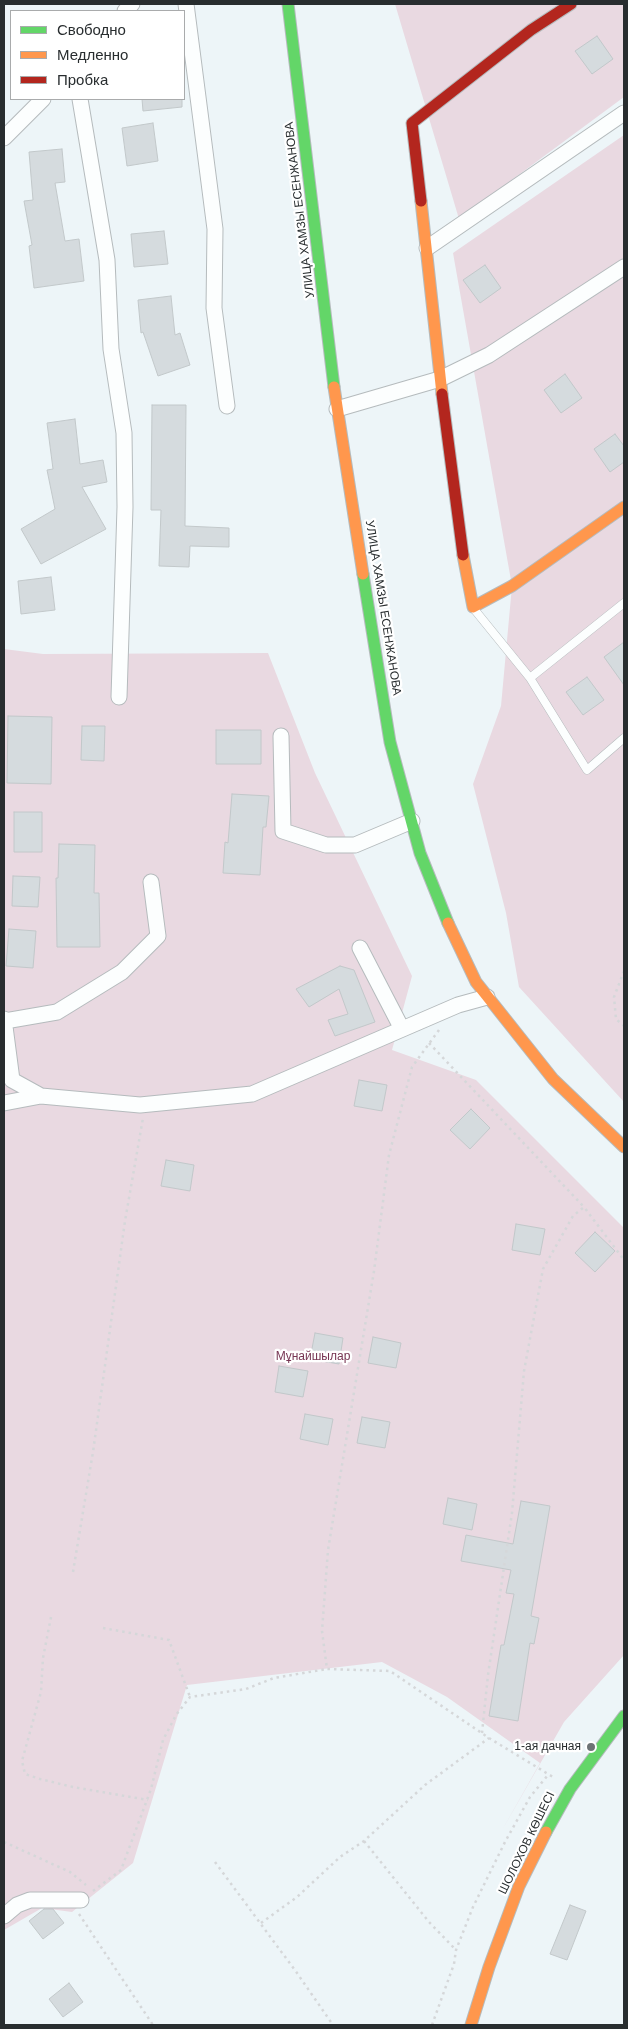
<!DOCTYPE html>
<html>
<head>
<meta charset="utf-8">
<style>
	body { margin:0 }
	#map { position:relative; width:628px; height:2029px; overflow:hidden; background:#edf5f8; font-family:Arial,sans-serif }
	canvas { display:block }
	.frame { position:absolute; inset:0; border:5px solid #282d2f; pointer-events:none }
	.legend { position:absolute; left:10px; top:10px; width:175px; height:90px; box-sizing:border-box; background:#fff; border:1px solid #a9abac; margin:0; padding:6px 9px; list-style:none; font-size:15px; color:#282d2f }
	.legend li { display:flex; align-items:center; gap:10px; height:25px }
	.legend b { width:25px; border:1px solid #a9abac }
</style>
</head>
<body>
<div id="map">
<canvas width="628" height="2029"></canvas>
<div class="frame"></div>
<ul class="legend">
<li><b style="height:6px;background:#63d668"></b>Свободно</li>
<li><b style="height:6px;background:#ff974d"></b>Медленно</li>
<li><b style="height:6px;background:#b3261e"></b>Пробка</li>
</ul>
</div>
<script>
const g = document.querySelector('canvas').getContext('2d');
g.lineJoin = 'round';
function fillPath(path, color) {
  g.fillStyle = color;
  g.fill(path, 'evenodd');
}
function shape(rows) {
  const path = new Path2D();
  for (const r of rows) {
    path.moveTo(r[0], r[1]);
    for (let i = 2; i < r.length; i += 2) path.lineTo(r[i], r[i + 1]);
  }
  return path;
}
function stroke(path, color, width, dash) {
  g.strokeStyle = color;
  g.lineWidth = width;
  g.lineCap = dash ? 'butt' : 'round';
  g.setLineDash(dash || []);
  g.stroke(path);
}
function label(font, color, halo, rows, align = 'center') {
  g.font = font + ' Arial,sans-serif';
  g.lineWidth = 4.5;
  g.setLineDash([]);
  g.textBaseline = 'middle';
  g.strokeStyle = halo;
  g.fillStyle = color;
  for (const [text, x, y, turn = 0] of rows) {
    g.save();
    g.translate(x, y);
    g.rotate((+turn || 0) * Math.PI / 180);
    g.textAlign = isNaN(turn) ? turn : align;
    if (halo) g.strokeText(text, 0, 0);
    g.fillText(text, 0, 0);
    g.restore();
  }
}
const green = shape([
	[395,4,624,4,624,97,459,219],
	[624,135,624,1102,519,987,506,913,473,784,501,706,512,586,453,253],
	[4,649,43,654,268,653,315,773,412,976,392,1050,476,1080,624,1228,624,1655,564,1722,501,1832,540,1763,447,1697,382,1662,187,1685,133,1863,72,1912,42,1908,4,1930]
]);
const building = shape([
	[597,36,613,59,592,74,575,51,597,36],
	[142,99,182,99,182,107,143,111,142,99],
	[153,123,158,161,127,166,122,128,153,123],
	[62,149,65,182,55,183,65,241,79,239,84,281,34,288,29,246,32,245,24,201,33,200,29,152,62,149],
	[164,231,168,264,134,267,131,234,164,231],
	[485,265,501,288,480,303,463,280,485,265],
	[171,296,175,335,180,333,190,365,158,376,143,332,141,333,138,300,171,296],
	[565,374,582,398,561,413,544,390,565,374],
	[152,405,186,405,185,526,229,528,229,547,190,546,189,567,159,566,161,510,151,510,152,405],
	[75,419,80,464,103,460,107,482,82,487,106,529,41,564,21,529,55,509,47,470,53,469,47,423,75,419],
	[615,434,624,446,624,462,610,472,594,449,615,434],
	[51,577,55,610,21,614,18,581,51,577],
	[624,642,624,685,604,657,624,642],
	[587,677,604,700,583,715,566,692,587,677],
	[8,716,52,717,51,784,7,783,8,716],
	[82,726,105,726,104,761,81,760,82,726],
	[216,730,261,730,261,764,216,764,216,730],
	[232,794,269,796,266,827,263,827,260,875,223,873,225,842,228,843,232,794],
	[14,812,42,812,42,852,14,852,14,812],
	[59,844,95,845,94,893,99,893,100,947,57,947,56,878,58,878,59,844],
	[13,876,40,877,38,907,12,906,13,876],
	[9,929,36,931,33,968,6,966,9,929],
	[340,966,354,970,375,1022,335,1036,328,1020,348,1014,339,989,309,1007,296,989,340,966],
	[359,1080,387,1085,382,1111,354,1106,359,1080],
	[471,1109,490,1128,470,1149,450,1130,471,1109],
	[166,1160,194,1165,190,1191,161,1186,166,1160],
	[516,1224,545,1229,540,1255,512,1250,516,1224],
	[595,1232,615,1251,595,1272,575,1253,595,1232],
	[315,1333,343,1338,339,1364,310,1359,315,1333],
	[373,1337,401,1343,396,1368,368,1363,373,1337],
	[279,1366,308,1371,303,1397,275,1392,279,1366],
	[305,1414,333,1419,328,1445,300,1439,305,1414],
	[362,1417,390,1422,385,1448,357,1443,362,1417],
	[448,1498,477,1504,472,1530,443,1524,448,1498],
	[521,1501,550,1506,531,1616,539,1618,534,1644,530,1643,518,1721,489,1716,501,1645,504,1645,514,1594,506,1593,511,1570,461,1561,466,1535,513,1544,521,1501],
	[570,1905,586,1911,567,1960,550,1954,570,1905],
	[44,1909,53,1909,64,1923,43,1939,29,1921,44,1909],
	[69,1983,83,2002,63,2017,49,1999,69,1983]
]);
const path = shape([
	[624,971,614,997,616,1019,624,1026],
	[439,1030,412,1067,389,1155,374,1271,328,1550,322,1631,327,1669,390,1671,489,1738,553,1777],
	[429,1043,584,1207],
	[73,1572,93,1452,125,1221,143,1118],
	[51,1617,43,1658,41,1692,22,1761,25,1774,40,1779,73,1787,148,1800],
	[103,1628,169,1640,190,1697],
	[482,1733,488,1675,512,1513,524,1371,543,1269,573,1216,584,1207,624,1260],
	[364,1841,429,1922,456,1950],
	[4,1842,70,1872,86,1885],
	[215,1862,297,1973,333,2025],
	[93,1891,121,1870,151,1789,163,1740,176,1715,190,1697,246,1689,274,1678,327,1669],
	[79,1914,153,2025],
	[261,1923,297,1897,340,1857,364,1841,425,1785,489,1738],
	[432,2025,454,1964,456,1950,473,1907,505,1842,530,1797,548,1775]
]);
const lane = shape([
	[474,609,530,678,587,770,624,738],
	[530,678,624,603]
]);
const street = shape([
	[186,4,215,229,214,308,227,406],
	[125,11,132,4],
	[80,99,107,260,111,349,124,433,125,507,119,697],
	[4,138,43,99],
	[427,248,624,113],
	[337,409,440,379,489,355,624,267],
	[281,736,283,831,326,845,355,845,412,821],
	[360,948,402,1029],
	[4,1019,12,1080,41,1096,140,1105,252,1094,458,1005,487,997],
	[5,1021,57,1012,122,972,158,936,151,882],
	[4,1103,41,1096],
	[4,1916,17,1905,30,1900,81,1900]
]);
const fast = shape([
	[288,4,334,387],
	[363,574,390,742,420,853,448,923],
	[546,1832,570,1789,624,1716]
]);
const slow = shape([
	[421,201,442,394],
	[334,387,363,574],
	[463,555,473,607,512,586,624,507],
	[448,923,476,982,553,1079,624,1147],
	[471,2025,489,1967,519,1886,546,1832]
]);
const jam = shape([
	[421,201,412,123,531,30,571,4],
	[442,394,463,555]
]);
const markers = [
	[591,1747,5,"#6d7375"]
];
const streetNames = [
	["УЛИЦА ХАМЗЫ ЕСЕНЖАНОВА",300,210,-97],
	["УЛИЦА ХАМЗЫ ЕСЕНЖАНОВА",383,608,81],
	["ШОЛОХОВ КӨШЕСІ",527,1843,-64]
];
const parkNames = [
	["Мұнайшылар",313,1357]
];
const poiNames = [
	["1-ая дачная",581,1747]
];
fillPath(green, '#e9d9e1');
fillPath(building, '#d5dbde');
stroke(building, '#c2c8ca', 1);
stroke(lane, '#b5bbbd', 9);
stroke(street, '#b5bbbd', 17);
stroke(fast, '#b5bbbd', 13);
stroke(slow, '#b5bbbd', 13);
stroke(jam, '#b5bbbd', 13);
stroke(path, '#d5d7d9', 2.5, [2.5, 4]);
stroke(lane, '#fcfefe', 8);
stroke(street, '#fcfefe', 15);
stroke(fast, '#63d668', 11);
stroke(slow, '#ff974d', 11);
stroke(jam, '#b3261e', 11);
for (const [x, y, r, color] of markers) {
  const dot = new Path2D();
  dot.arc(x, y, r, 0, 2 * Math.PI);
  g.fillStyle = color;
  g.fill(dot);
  stroke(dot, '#fff', 2);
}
label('12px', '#282d2f', '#fff', streetNames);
label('12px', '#763452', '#fff', parkNames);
label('12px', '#282d2f', '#fff', poiNames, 'right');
</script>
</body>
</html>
